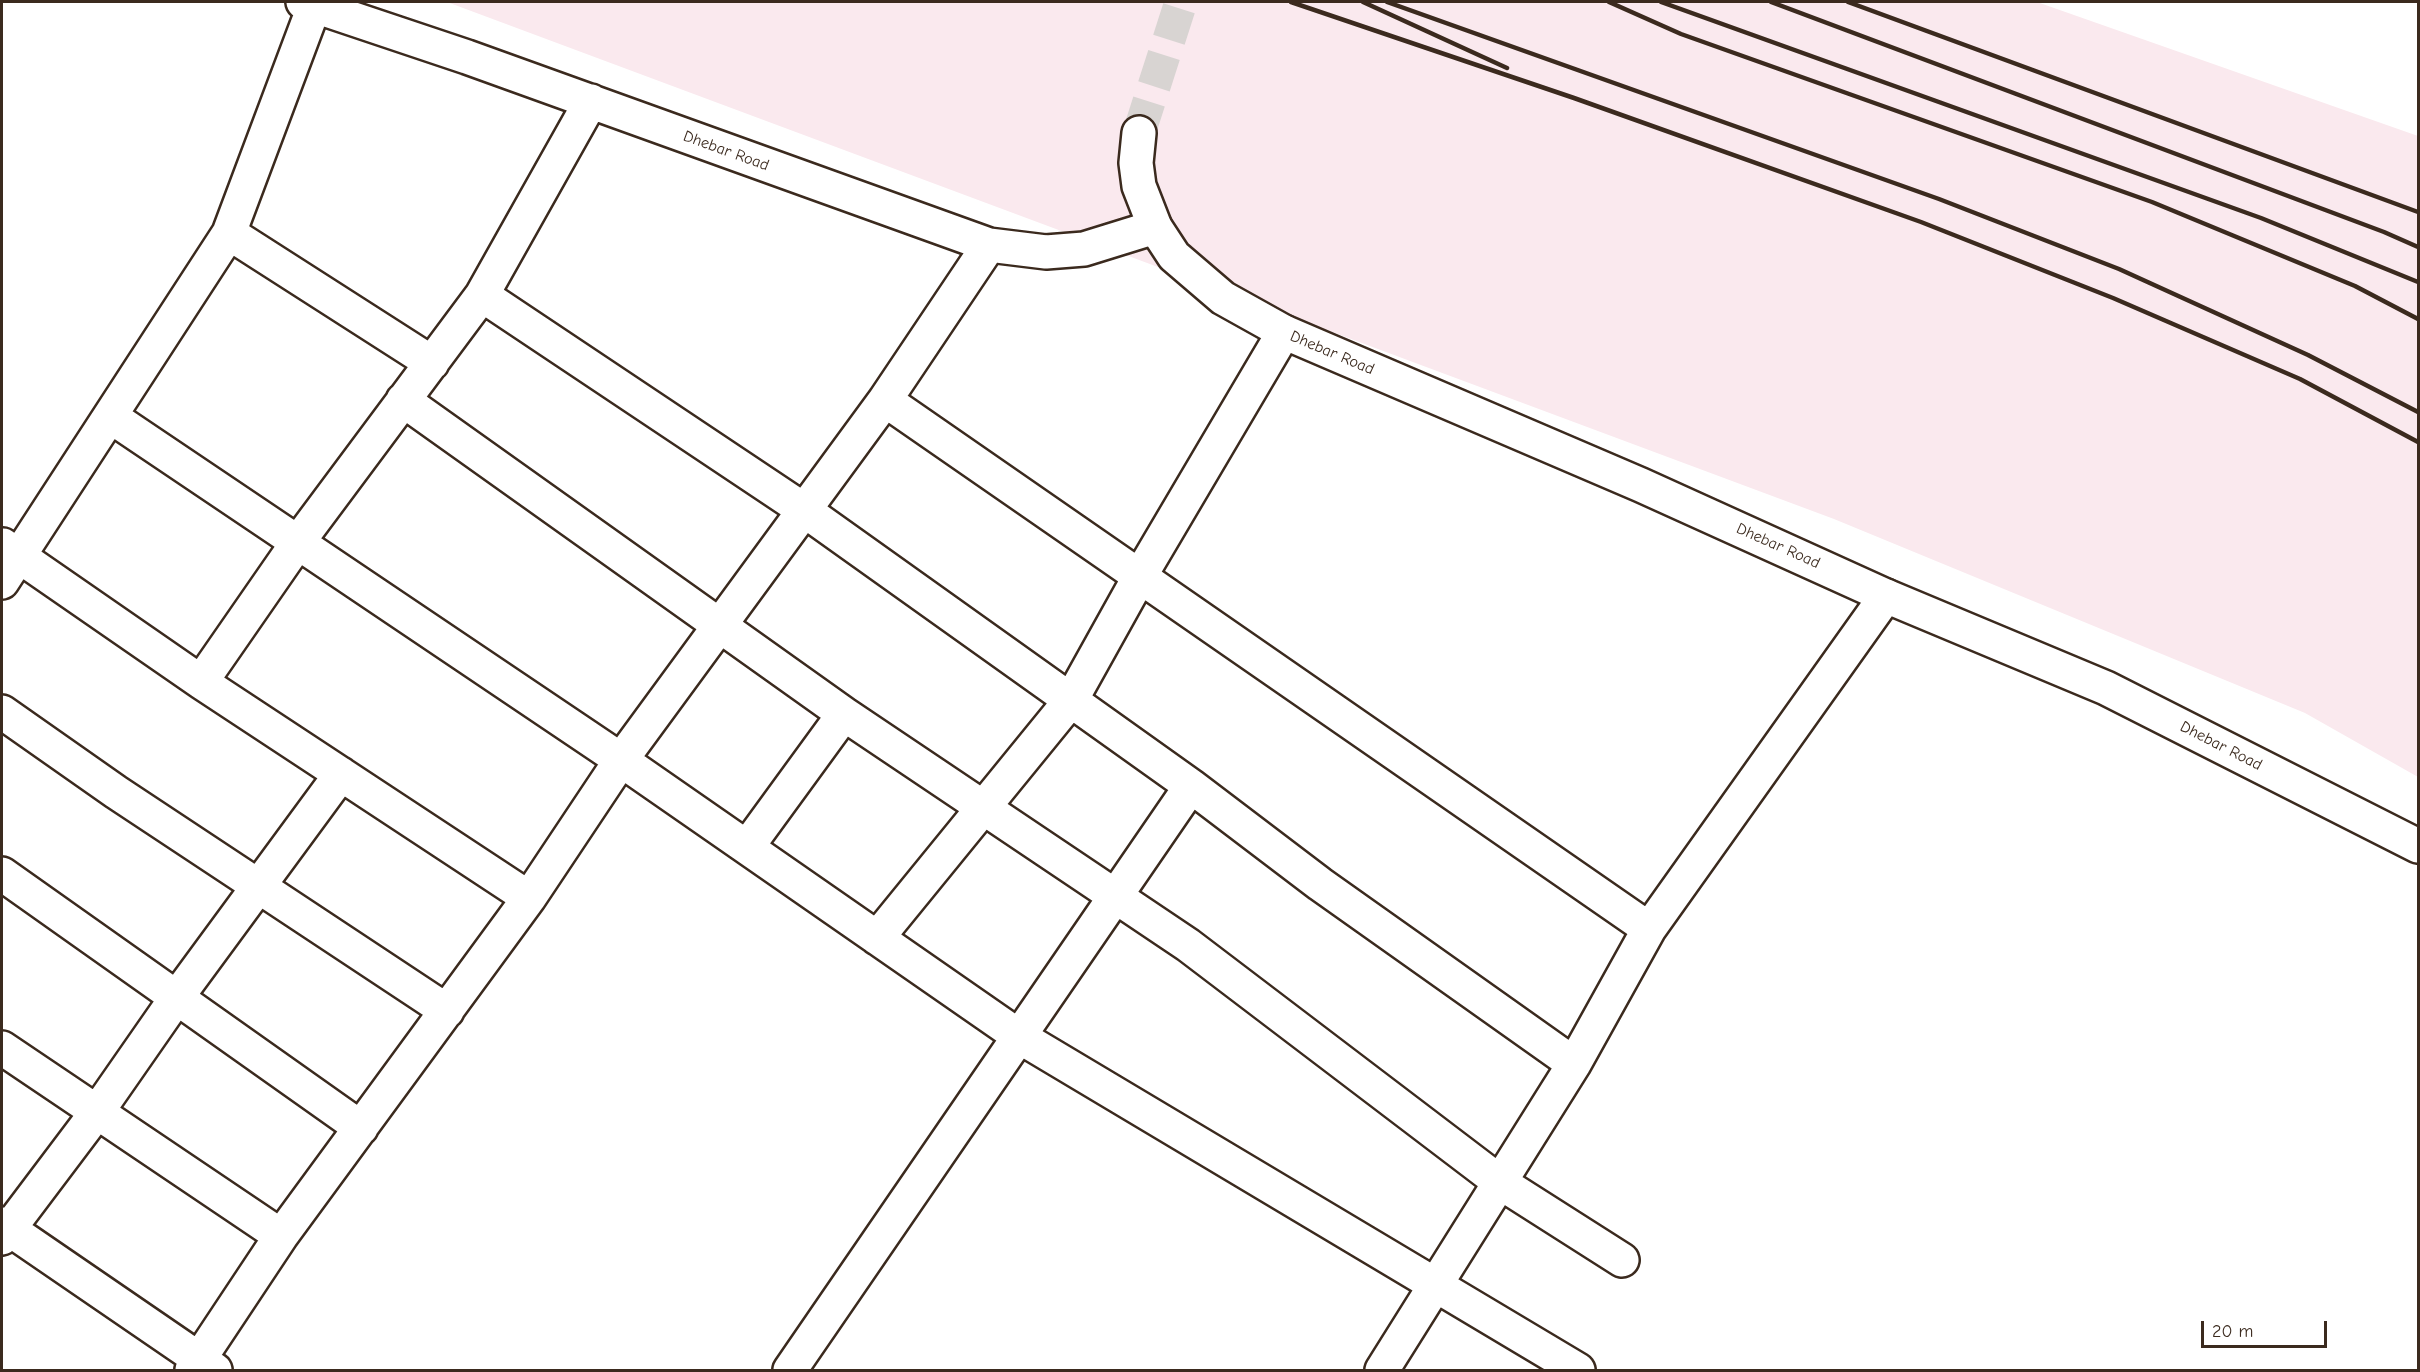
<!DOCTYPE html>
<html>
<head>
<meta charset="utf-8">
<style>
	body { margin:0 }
	#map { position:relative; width:2420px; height:1372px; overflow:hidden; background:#fff; font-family:"Comic Neue",sans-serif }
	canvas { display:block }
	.frame { position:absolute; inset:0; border:3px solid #3b2a1e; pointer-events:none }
	.scale { position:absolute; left:2201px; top:1321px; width:126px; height:27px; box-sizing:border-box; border:3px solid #3b2a1e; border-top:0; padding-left:8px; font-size:18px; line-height:21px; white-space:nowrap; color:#3b2a1e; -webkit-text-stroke:4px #fff; paint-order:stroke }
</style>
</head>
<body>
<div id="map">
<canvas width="2420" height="1372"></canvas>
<div class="frame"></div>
<div class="scale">20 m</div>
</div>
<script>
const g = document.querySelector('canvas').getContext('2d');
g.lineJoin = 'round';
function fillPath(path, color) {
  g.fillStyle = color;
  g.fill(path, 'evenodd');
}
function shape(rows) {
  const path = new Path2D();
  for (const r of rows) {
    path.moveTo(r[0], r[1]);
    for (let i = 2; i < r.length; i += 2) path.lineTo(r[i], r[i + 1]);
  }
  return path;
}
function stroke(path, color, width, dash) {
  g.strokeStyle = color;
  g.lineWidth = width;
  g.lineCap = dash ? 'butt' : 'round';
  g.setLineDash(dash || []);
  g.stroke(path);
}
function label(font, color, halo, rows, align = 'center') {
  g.font = font + ' "Comic Neue",sans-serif';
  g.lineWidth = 4.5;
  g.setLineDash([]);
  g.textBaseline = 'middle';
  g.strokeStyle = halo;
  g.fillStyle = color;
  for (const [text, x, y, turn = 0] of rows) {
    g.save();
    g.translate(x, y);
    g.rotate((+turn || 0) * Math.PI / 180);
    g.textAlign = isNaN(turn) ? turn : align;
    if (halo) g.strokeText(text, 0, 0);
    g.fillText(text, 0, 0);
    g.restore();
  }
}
const built = shape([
	[447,2,2037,2,2418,136,2418,777,2305,713,1834,519]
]);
const secondaryTunnel = shape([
	[1139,133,1181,2]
]);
const street = shape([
	[303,2,467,57,989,245,1046,252,1084,249,1155,227],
	[229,233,432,363],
	[482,295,804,510,1191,786,1320,884,1574,1064],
	[403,400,844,714,1188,945,1501,1183,1622,1260],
	[885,400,1649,929],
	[110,416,621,760,1020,1037,1578,1370],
	[3,545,201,682,529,898],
	[2,582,229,233,315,4],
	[201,682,298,542,482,295,591,101],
	[2,712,116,792,447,1011],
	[747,847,844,714],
	[2,874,361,1128],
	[877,938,1071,700,1140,576,1284,332],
	[2,1048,281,1236],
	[2,1224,215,1370],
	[2,1238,97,1112,177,997,341,774],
	[192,1370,281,1236,529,898,621,760,885,400,989,245],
	[790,1370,1191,786],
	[1382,1370,1574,1064,1649,929,1886,596]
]);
const secondary = shape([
	[1139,133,1136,163,1139,186,1155,227,1174,256,1223,298,1284,332,1641,485,1886,596,2106,688,2418,846]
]);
const rail = shape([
	[1291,2,1574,98,1921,222,2113,298,2300,379,2418,442],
	[1363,2,1507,68],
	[1387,2,1939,199,2119,269,2308,355,2418,412],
	[1609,2,1681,34,2152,202,2355,286,2418,319],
	[1661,2,2261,218,2418,282],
	[1771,2,2384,232,2418,247],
	[1848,2,2418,212]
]);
const streetNames = [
	["Dhebar Road",726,151,20],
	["Dhebar Road",1332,353,23],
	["Dhebar Road",1778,546,24],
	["Dhebar Road",2221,746,27]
];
fillPath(built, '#fae9ee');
stroke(secondaryTunnel, '#d8d4d2', 33, [33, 16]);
stroke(street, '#3b2a1e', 38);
stroke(secondary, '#3b2a1e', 38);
stroke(street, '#fff', 33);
stroke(secondary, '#fff', 33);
stroke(rail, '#3b2a1e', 4.5);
label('16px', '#3b2a1e', '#fff', streetNames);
</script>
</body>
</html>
